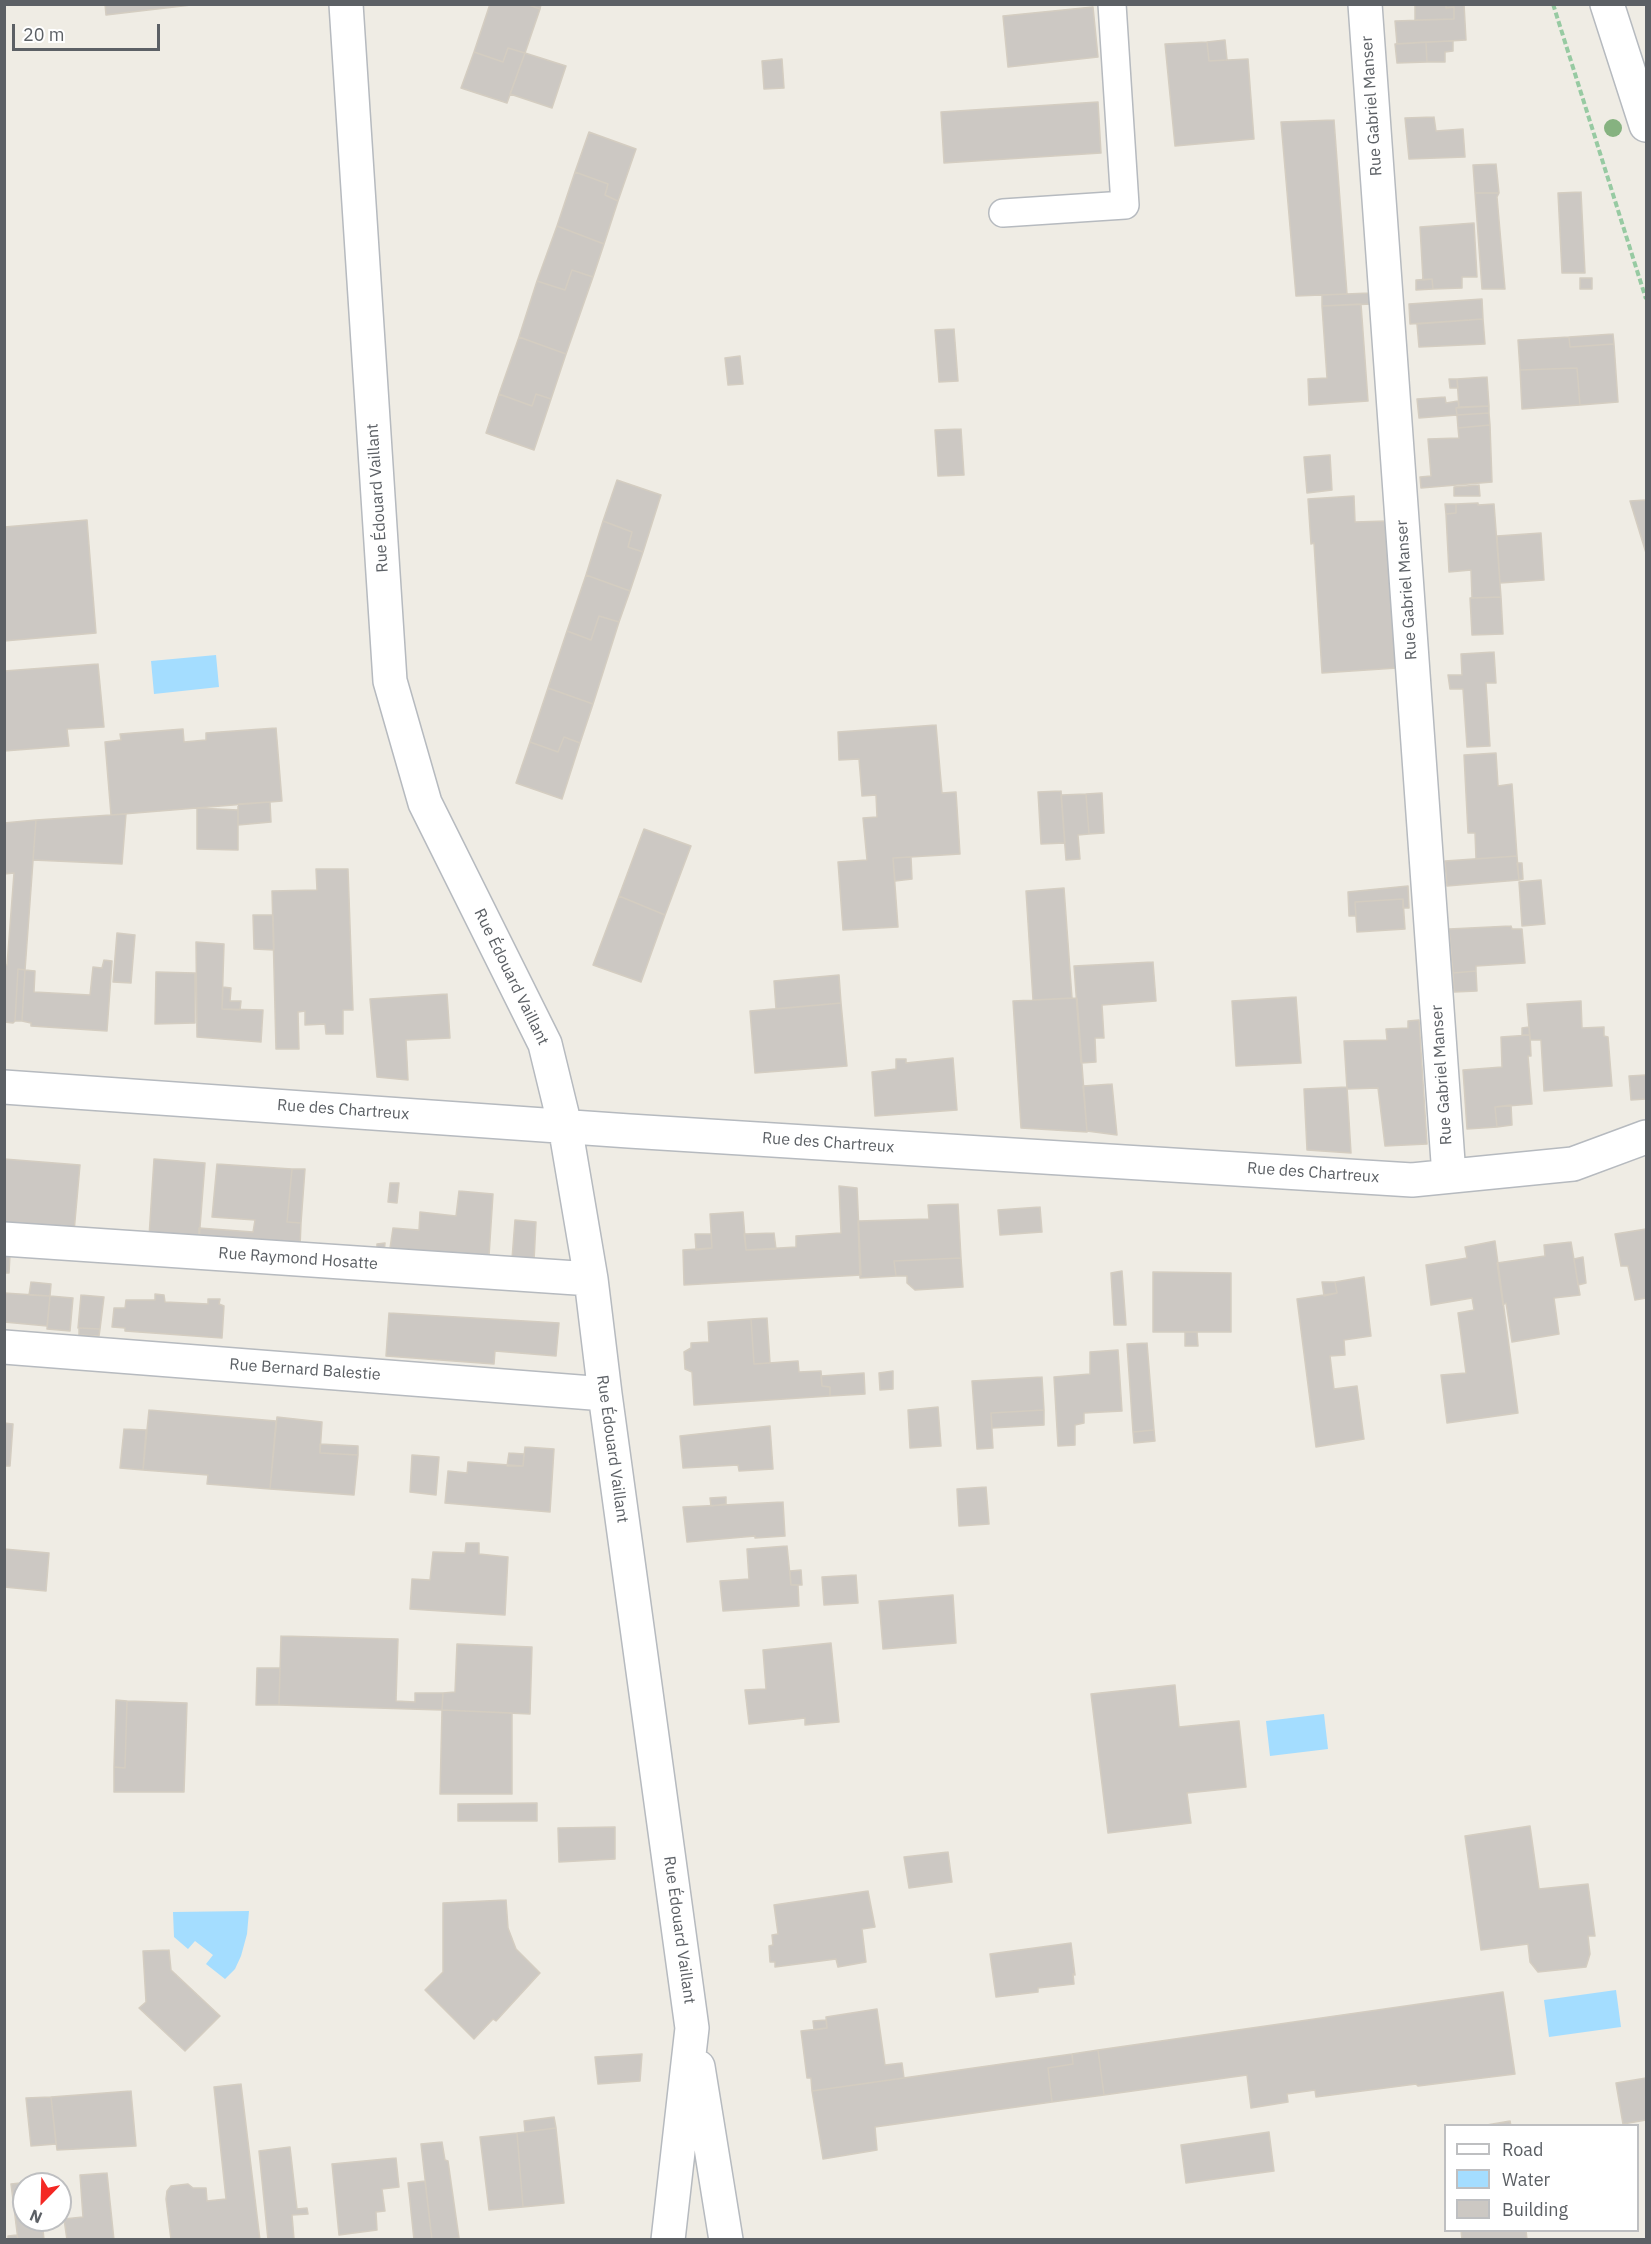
<!DOCTYPE html>
<html>
<head>
<meta charset="utf-8">
<style>
	body { margin:0 }
	#map { position:relative; width:1651px; height:2244px; overflow:hidden; background:#efece4; font-family:"IBM Plex Sans",sans-serif }
	canvas { display:block }
	.frame { position:absolute; inset:0; border:6px solid #5c6065; pointer-events:none }
	.legend { position:absolute; left:1444px; top:2124px; width:195px; height:108px; box-sizing:border-box; background:#fff; border:2px solid #bebfc1; margin:0; padding:8px 10px; list-style:none; font-size:18px; color:#5c6065 }
	.legend li { display:flex; align-items:center; gap:12px; height:30px }
	.legend b { width:30px; border:2px solid #bebfc1 }
	.north { position:absolute; left:12px; top:2172px; width:60px; height:60px; box-sizing:border-box; background:#fff; border:2px solid #bebfc1; border-radius:50%; rotate:203deg; font-size:16px; font-weight:700; line-height:24px; text-align:center; color:#5c6065 }
	.north::after { content:''; display:block; margin:auto; width:21px; height:27px; background:#f42824; clip-path:polygon(50% 0,100% 100%,50% 72%,0 100%) }
	.scale { position:absolute; left:12px; top:24px; width:148px; height:27px; box-sizing:border-box; border:3px solid #5c6065; border-top:0; padding-left:8px; font-size:18px; line-height:21px; white-space:nowrap; color:#5c6065; -webkit-text-stroke:4px #fff; paint-order:stroke }
</style>
</head>
<body>
<div id="map">
<canvas width="1651" height="2244"></canvas>
<div class="frame"></div>
<ul class="legend">
<li><b style="height:8px;background:#fff"></b>Road</li>
<li><b style="height:16px;background:#a4ddff"></b>Water</li>
<li><b style="height:16px;background:#ccc8c3"></b>Building</li>
</ul>
<div class="north">N</div>
<div class="scale">20 m</div>
</div>
<script>
const g = document.querySelector('canvas').getContext('2d');
g.lineJoin = 'round';
function fillPath(path, color) {
  g.fillStyle = color;
  g.fill(path, 'evenodd');
}
function shape(rows) {
  const path = new Path2D();
  for (const r of rows) {
    path.moveTo(r[0], r[1]);
    for (let i = 2; i < r.length; i += 2) path.lineTo(r[i], r[i + 1]);
  }
  return path;
}
function stroke(path, color, width, dash) {
  g.strokeStyle = color;
  g.lineWidth = width;
  g.lineCap = dash ? 'butt' : 'round';
  g.setLineDash(dash || []);
  g.stroke(path);
}
function label(font, color, halo, rows, align = 'center') {
  g.font = font + ' "IBM Plex Sans",sans-serif';
  g.lineWidth = 5;
  g.setLineDash([]);
  g.textBaseline = 'middle';
  g.strokeStyle = halo;
  g.fillStyle = color;
  for (const [text, x, y, turn = 0] of rows) {
    g.save();
    g.translate(x, y);
    g.rotate((+turn || 0) * Math.PI / 180);
    g.textAlign = isNaN(turn) ? turn : align;
    if (halo) g.strokeText(text, 0, 0);
    g.fillText(text, 0, 0);
    g.restore();
  }
}
const water = shape([
	[216,655,219,687,154,694,151,661],
	[1324,1714,1328,1749,1270,1756,1266,1721],
	[249,1911,247,1934,241,1956,235,1969,225,1979,206,1964,213,1955,195,1941,188,1949,174,1937,173,1912],
	[1616,1990,1621,2027,1549,2037,1544,2000]
]);
const building = shape([
	[105,4,191,4,191,5,106,15,105,4],
	[490,4,526,4,540,9,525,53,508,48,503,62,474,52,490,4],
	[526,4,541,4,540,9,526,4],
	[1415,4,1446,4,1446,8,1454,7,1454,19,1415,20,1415,4],
	[1446,4,1464,4,1466,40,1397,44,1395,21,1454,19,1454,7,1446,8,1446,4],
	[1093,7,1098,57,1008,67,1003,16,1093,7],
	[1225,40,1227,60,1209,61,1207,42,1225,40],
	[1453,41,1453,51,1445,52,1445,62,1427,62,1426,42,1453,41],
	[1207,42,1209,61,1248,59,1254,139,1175,146,1165,44,1207,42],
	[1426,42,1427,62,1397,63,1395,44,1426,42],
	[508,48,525,53,507,103,461,88,474,52,503,62,508,48],
	[525,53,566,66,552,108,510,94,525,53],
	[782,59,784,88,764,89,762,61,782,59],
	[1098,102,1101,153,944,163,941,112,1098,102],
	[1434,117,1436,131,1463,129,1465,157,1409,159,1405,118,1434,117],
	[1334,120,1347,294,1296,296,1281,122,1334,120],
	[589,132,636,149,618,201,605,195,608,184,575,172,589,132],
	[1496,164,1499,193,1475,193,1473,165,1496,164],
	[575,172,608,184,605,195,618,201,604,244,557,226,575,172],
	[1581,192,1585,273,1562,273,1558,193,1581,192],
	[1475,193,1499,193,1497,197,1505,289,1482,289,1475,193],
	[1474,223,1477,277,1462,277,1462,288,1433,289,1432,279,1423,280,1420,227,1474,223],
	[557,226,604,244,593,277,572,270,565,290,537,281,557,226],
	[572,270,593,277,566,354,519,337,537,281,565,290,572,270],
	[1580,278,1592,278,1592,289,1580,289,1580,278],
	[1432,279,1433,289,1416,290,1416,280,1432,279],
	[1370,293,1372,304,1322,306,1322,295,1370,293],
	[1482,299,1483,319,1410,324,1409,304,1482,299],
	[1361,304,1368,401,1309,405,1308,379,1327,378,1322,306,1361,304],
	[1483,319,1485,344,1419,347,1417,324,1483,319],
	[954,329,958,381,939,382,935,330,954,329],
	[1613,334,1614,344,1570,347,1569,337,1613,334],
	[519,337,566,354,551,399,536,394,532,406,499,394,519,337],
	[1569,337,1570,347,1614,344,1618,402,1580,405,1577,368,1520,370,1518,340,1569,337],
	[740,356,743,384,728,385,725,358,740,356],
	[1577,368,1580,405,1522,409,1520,370,1577,368],
	[1487,377,1489,406,1459,407,1457,379,1487,377],
	[1449,379,1457,379,1458,388,1450,388,1449,379],
	[499,394,532,406,536,394,551,399,534,450,486,433,499,394],
	[1445,397,1446,403,1458,401,1459,407,1456,408,1457,415,1419,418,1417,399,1445,397],
	[1489,406,1489,413,1457,415,1456,408,1489,406],
	[1489,413,1490,425,1458,428,1457,415,1489,413],
	[1490,425,1492,482,1421,488,1420,477,1431,476,1428,439,1459,438,1458,428,1490,425],
	[961,429,964,475,938,476,935,430,961,429],
	[1330,455,1332,490,1307,493,1304,457,1330,455],
	[617,480,661,495,643,552,628,547,632,532,603,521,617,480],
	[1479,485,1480,496,1454,496,1454,487,1479,485],
	[1354,496,1355,522,1387,521,1397,668,1322,673,1314,543,1311,544,1308,499,1354,496],
	[1646,500,1646,553,1630,501,1646,500],
	[1478,503,1478,505,1494,504,1501,597,1472,598,1471,570,1449,572,1446,514,1456,513,1456,504,1478,503],
	[1445,504,1456,504,1456,513,1446,514,1445,504],
	[87,520,96,633,4,641,4,527,87,520],
	[603,521,632,532,628,547,643,552,630,591,586,575,603,521],
	[1541,533,1544,580,1500,583,1497,536,1541,533],
	[586,575,630,591,619,622,599,616,591,640,567,631,586,575],
	[1501,597,1503,634,1472,635,1470,598,1501,597],
	[599,616,619,622,593,704,548,688,567,631,591,640,599,616],
	[1494,652,1496,683,1486,683,1490,746,1467,747,1463,689,1450,689,1448,675,1462,675,1461,654,1494,652],
	[98,664,104,727,67,729,69,746,4,751,4,671,98,664],
	[548,688,593,704,580,743,564,737,558,752,530,742,548,688],
	[936,725,942,793,956,792,960,854,893,858,898,927,843,930,838,862,867,860,863,818,877,817,876,795,862,796,859,759,839,760,838,732,936,725],
	[276,728,282,801,111,815,105,742,121,740,120,734,183,729,184,742,206,740,206,733,276,728],
	[564,737,580,743,562,799,516,783,530,742,558,752,564,737],
	[1496,753,1498,786,1512,784,1517,856,1476,859,1475,833,1468,833,1464,755,1496,753],
	[1061,791,1065,843,1041,844,1038,792,1061,791],
	[1102,793,1104,833,1089,834,1086,794,1102,793],
	[1086,794,1089,834,1078,835,1080,859,1066,860,1061,795,1086,794],
	[270,802,271,822,238,825,238,804,270,802],
	[197,808,238,810,238,850,197,849,197,808],
	[126,814,122,864,33,860,36,820,126,814],
	[36,820,25,970,18,969,15,1021,13,1023,4,1022,4,965,7,965,14,873,4,874,4,823,36,820],
	[644,829,691,846,665,915,619,896,644,829],
	[1517,856,1519,880,1447,886,1445,861,1517,856],
	[911,857,912,879,895,881,893,858,911,857],
	[1517,863,1522,863,1523,879,1519,880,1517,863],
	[316,869,348,869,353,1010,343,1010,343,1034,326,1034,325,1024,305,1025,305,1011,298,1012,299,1049,276,1049,272,891,317,890,316,869],
	[1541,880,1545,924,1522,926,1519,882,1541,880],
	[1408,886,1409,908,1403,908,1403,899,1355,902,1356,916,1349,916,1348,892,1408,886],
	[1064,888,1072,998,1033,1000,1026,891,1064,888],
	[619,896,665,915,641,982,593,965,619,896],
	[1403,899,1405,929,1357,932,1355,902,1403,899],
	[253,915,273,915,274,950,254,949,253,915],
	[1511,926,1512,929,1522,929,1525,963,1476,966,1476,971,1453,973,1449,929,1511,926],
	[117,933,135,935,131,983,113,982,117,933],
	[196,942,224,944,222,1009,263,1010,261,1042,197,1037,196,942],
	[104,960,112,961,107,1031,31,1026,31,1023,22,1021,25,970,35,971,34,992,90,995,93,967,102,968,104,960],
	[1153,962,1156,1001,1102,1005,1104,1038,1095,1038,1096,1062,1081,1063,1074,966,1153,962],
	[18,969,25,970,22,1021,15,1021,18,969],
	[1476,971,1477,991,1454,992,1453,973,1476,971],
	[156,972,195,973,195,1023,155,1024,156,972],
	[839,975,841,1003,776,1009,774,981,839,975],
	[223,987,231,988,230,1001,241,1001,240,1010,222,1009,223,987],
	[447,994,450,1038,406,1040,408,1080,377,1077,370,999,447,994],
	[1296,997,1301,1063,1236,1066,1232,1001,1296,997],
	[1077,998,1087,1132,1021,1128,1013,1001,1077,998],
	[1581,1001,1582,1028,1604,1027,1604,1036,1608,1037,1612,1086,1544,1091,1541,1040,1530,1040,1527,1004,1581,1001],
	[841,1003,847,1066,755,1073,750,1011,841,1003],
	[1419,1020,1427,1144,1385,1146,1378,1088,1347,1089,1344,1041,1387,1040,1386,1029,1408,1028,1408,1021,1419,1020],
	[1529,1027,1530,1035,1522,1035,1522,1028,1529,1027],
	[1530,1035,1531,1056,1528,1056,1532,1104,1495,1107,1497,1127,1467,1129,1463,1070,1502,1067,1501,1037,1530,1035],
	[953,1058,957,1110,875,1116,872,1072,896,1069,896,1059,906,1059,906,1063,953,1058],
	[1646,1075,1646,1099,1631,1100,1629,1076,1646,1075],
	[1112,1084,1117,1135,1087,1131,1083,1086,1112,1084],
	[1347,1087,1351,1153,1307,1150,1304,1089,1347,1087],
	[1511,1105,1512,1125,1497,1127,1495,1107,1511,1105],
	[4,1159,80,1165,74,1232,4,1227,4,1159],
	[154,1159,205,1163,199,1240,149,1237,154,1159],
	[217,1164,292,1169,287,1222,301,1223,300,1247,199,1240,199,1228,253,1232,255,1220,212,1217,217,1164],
	[292,1169,305,1169,301,1223,287,1222,292,1169],
	[390,1183,399,1183,397,1203,388,1202,390,1183],
	[839,1186,857,1188,861,1275,684,1285,683,1250,712,1248,710,1214,743,1212,746,1250,796,1247,796,1236,841,1233,839,1186],
	[459,1191,493,1194,489,1256,390,1248,393,1228,419,1230,420,1212,456,1216,459,1191],
	[958,1204,961,1258,894,1261,896,1276,860,1278,858,1221,929,1219,928,1205,958,1204],
	[1040,1207,1042,1232,1000,1235,998,1210,1040,1207],
	[515,1220,536,1222,534,1261,512,1259,515,1220],
	[1646,1229,1646,1298,1635,1300,1628,1266,1621,1266,1615,1234,1646,1229],
	[774,1233,776,1249,746,1250,744,1234,774,1233],
	[695,1234,711,1234,712,1248,696,1250,695,1234],
	[1495,1241,1518,1413,1447,1423,1441,1375,1466,1373,1458,1313,1474,1310,1472,1298,1431,1305,1426,1265,1467,1258,1465,1247,1495,1241],
	[1571,1242,1580,1295,1554,1298,1559,1334,1512,1342,1506,1303,1503,1305,1497,1263,1545,1256,1544,1245,1571,1242],
	[385,1243,384,1254,377,1253,377,1244,385,1243],
	[4,1253,10,1254,9,1273,4,1273,4,1253],
	[1583,1257,1586,1283,1578,1285,1574,1259,1583,1257],
	[961,1258,963,1287,915,1290,907,1283,907,1276,896,1276,894,1261,961,1258],
	[1122,1271,1126,1325,1114,1325,1111,1273,1122,1271],
	[1153,1272,1231,1273,1231,1332,1153,1332,1153,1272],
	[1364,1277,1371,1336,1344,1340,1345,1355,1330,1356,1334,1389,1357,1386,1364,1439,1316,1447,1297,1299,1337,1293,1335,1282,1364,1277],
	[31,1282,51,1284,50,1296,29,1295,31,1282],
	[1322,1282,1335,1282,1337,1293,1324,1296,1322,1282],
	[4,1293,50,1296,47,1326,4,1322,4,1293],
	[155,1294,164,1295,165,1302,208,1304,208,1299,220,1299,219,1304,224,1306,222,1338,125,1331,125,1328,112,1327,114,1308,125,1308,126,1300,155,1300,155,1294],
	[81,1295,104,1297,100,1329,78,1328,81,1295],
	[50,1296,73,1298,70,1331,47,1329,50,1296],
	[389,1313,559,1323,556,1356,495,1351,494,1364,386,1356,389,1313],
	[767,1318,770,1363,754,1364,751,1319,767,1318],
	[751,1319,754,1364,798,1361,799,1372,821,1371,822,1386,830,1387,830,1396,694,1405,692,1372,685,1369,684,1352,691,1348,691,1343,709,1342,708,1322,751,1319],
	[79,1328,100,1329,99,1336,79,1335,79,1328],
	[1185,1332,1197,1332,1198,1346,1185,1346,1185,1332],
	[1147,1343,1154,1430,1133,1432,1127,1344,1147,1343],
	[1118,1350,1122,1411,1084,1413,1084,1423,1075,1425,1075,1445,1058,1446,1054,1377,1090,1374,1090,1352,1118,1350],
	[893,1371,893,1389,880,1390,879,1373,893,1371],
	[864,1373,865,1394,830,1396,830,1387,822,1386,821,1376,864,1373],
	[1042,1377,1044,1410,991,1413,993,1448,977,1449,972,1381,1042,1377],
	[938,1407,941,1446,910,1448,908,1410,938,1407],
	[149,1410,276,1421,270,1489,207,1484,208,1475,143,1470,149,1410],
	[1044,1410,1044,1425,992,1428,991,1413,1044,1410],
	[277,1417,322,1422,320,1453,358,1455,354,1495,270,1489,277,1417],
	[4,1423,13,1424,10,1466,4,1466,4,1423],
	[770,1426,773,1469,739,1471,738,1465,683,1468,680,1436,770,1426],
	[124,1429,146,1430,143,1470,120,1468,124,1429],
	[1154,1430,1155,1441,1134,1443,1133,1432,1154,1430],
	[320,1444,358,1446,358,1455,320,1453,320,1444],
	[525,1447,554,1449,550,1512,445,1503,448,1471,467,1473,468,1462,523,1466,525,1447],
	[509,1453,524,1454,523,1466,507,1466,509,1453],
	[412,1455,439,1457,436,1495,410,1492,412,1455],
	[986,1487,989,1524,959,1526,957,1489,986,1487],
	[726,1497,726,1504,711,1506,710,1498,726,1497],
	[783,1502,785,1536,755,1538,755,1536,687,1542,683,1507,783,1502],
	[466,1543,479,1543,479,1554,508,1557,505,1615,410,1609,412,1579,430,1580,433,1552,465,1553,466,1543],
	[787,1546,791,1585,798,1585,799,1606,723,1611,720,1581,749,1579,747,1549,787,1546],
	[4,1549,49,1553,46,1591,4,1587,4,1549],
	[801,1570,802,1585,791,1585,790,1571,801,1570],
	[856,1575,858,1603,824,1605,822,1577,856,1575],
	[953,1595,956,1643,883,1649,879,1601,953,1595],
	[281,1636,398,1639,396,1701,415,1702,415,1693,443,1693,442,1710,279,1705,281,1636],
	[831,1643,839,1722,805,1725,805,1718,749,1724,745,1690,766,1689,763,1650,831,1643],
	[457,1644,532,1647,530,1714,442,1710,443,1693,455,1692,457,1644],
	[257,1668,280,1668,279,1705,256,1705,257,1668],
	[1175,1685,1179,1727,1239,1721,1246,1787,1187,1793,1191,1823,1108,1833,1091,1694,1175,1685],
	[116,1700,127,1701,125,1768,114,1767,116,1700],
	[127,1701,187,1703,184,1792,114,1792,114,1767,125,1768,127,1701],
	[442,1710,512,1713,512,1794,440,1794,442,1710],
	[537,1803,537,1821,458,1821,458,1804,537,1803],
	[1530,1826,1539,1889,1588,1884,1595,1936,1588,1936,1590,1954,1586,1967,1538,1972,1530,1962,1528,1944,1481,1950,1465,1836,1530,1826],
	[615,1827,615,1859,559,1862,558,1828,615,1827],
	[948,1852,952,1882,909,1888,904,1857,948,1852],
	[868,1891,875,1927,862,1929,866,1962,838,1967,836,1959,775,1967,775,1962,770,1962,769,1946,773,1945,772,1935,778,1934,774,1905,868,1891],
	[506,1900,508,1928,516,1949,540,1973,496,2021,493,2019,474,2039,425,1990,443,1972,443,1903,506,1900],
	[1071,1943,1075,1975,1073,1974,1074,1984,1038,1988,1038,1992,996,1997,990,1954,1071,1943],
	[169,1950,171,1970,220,2016,185,2051,139,2008,146,2002,143,1951,169,1950],
	[1503,1992,1515,2074,1418,2086,1416,2084,1316,2097,1315,2090,1287,2094,1288,2102,1251,2108,1247,2075,1104,2095,1098,2050,1503,1992],
	[877,2009,885,2065,902,2063,904,2078,812,2091,811,2078,807,2078,801,2031,827,2028,826,2017,877,2009],
	[826,2020,827,2028,814,2030,813,2021,826,2020],
	[1098,2050,1104,2095,1052,2102,1048,2068,1073,2064,1072,2054,1098,2050],
	[642,2054,640,2081,598,2084,595,2057,642,2054],
	[1072,2054,1073,2064,1048,2068,1052,2102,875,2127,877,2150,823,2159,812,2091,1072,2054],
	[1646,2078,1646,2120,1623,2124,1616,2083,1646,2078],
	[241,2084,260,2240,171,2240,166,2199,167,2191,171,2186,188,2184,193,2188,206,2188,207,2201,226,2199,214,2087,241,2084],
	[131,2091,136,2146,57,2150,51,2097,131,2091],
	[51,2097,56,2144,31,2146,26,2098,51,2097],
	[554,2117,556,2128,525,2132,524,2121,554,2117],
	[1510,2121,1511,2126,1481,2126,1510,2121],
	[556,2128,564,2203,523,2207,517,2133,556,2128],
	[1269,2132,1274,2171,1186,2183,1181,2145,1269,2132],
	[517,2133,523,2207,489,2210,480,2137,517,2133],
	[442,2142,445,2160,448,2161,459,2238,432,2240,421,2144,442,2142],
	[290,2147,297,2209,307,2208,308,2214,292,2215,294,2239,268,2240,259,2151,290,2147],
	[396,2158,399,2187,382,2189,385,2211,376,2212,377,2230,339,2235,332,2164,396,2158],
	[107,2173,114,2240,67,2240,64,2219,83,2217,80,2175,107,2173],
	[39,2181,39,2184,24,2184,24,2220,42,2220,44,2240,18,2240,11,2184,39,2181],
	[425,2181,432,2240,414,2240,408,2183,425,2181],
	[1461,2230,1526,2230,1527,2240,1462,2240,1461,2230],
	[17,2235,18,2240,8,2240,8,2236,17,2235]
]);
const path = shape([
	[1553,4,1646,299]
]);
const service = shape([
	[1003,213,1125,205,1112,4]
]);
const minor = shape([
	[346,4,390,681,425,803,545,1044,565,1126,591,1279,605,1394,692,2028,668,2240],
	[1365,4,1449,1176],
	[4,1087,629,1131,1412,1180,1573,1164,1646,1137],
	[4,1239,591,1279],
	[4,1347,605,1394],
	[698,2067,726,2240]
]);
const tertiary = shape([
	[1607,4,1646,125]
]);
const trees = [
	[1613,128]
];
const streetNames = [
	["Rue Gabriel Manser",1372,106,-94],
	["Rue Édouard Vaillant",378,498,-94],
	["Rue Gabriel Manser",1407,590,-94],
	["Rue Édouard Vaillant",511,977,64],
	["Rue Gabriel Manser",1442,1075,-94],
	["Rue des Chartreux",343,1110,4],
	["Rue des Chartreux",828,1143,4],
	["Rue des Chartreux",1313,1173,4],
	["Rue Raymond Hosatte",298,1259,4],
	["Rue Bernard Balestie",305,1370,4],
	["Rue Édouard Vaillant",612,1449,82],
	["Rue Édouard Vaillant",679,1930,82]
];
fillPath(water, '#a4ddff');
fillPath(building, '#ccc8c3');
stroke(building, '#d4cdc1', 1.5);
stroke(service, '#b6babf', 30);
stroke(minor, '#b6babf', 36);
stroke(tertiary, '#b6babf', 36);
stroke(path, '#97caa2', 4, [6, 3]);
stroke(service, '#fff', 27);
stroke(minor, '#fff', 33);
stroke(tertiary, '#fff', 33);
g.fillStyle = '#86b280';
for (const [x, y] of trees) {
  g.beginPath();
  g.arc(x, y, 9, 0, 2 * Math.PI);
  g.fill();
}
label('16px', '#5c6065', '#fff', streetNames);
</script>
</body>
</html>
